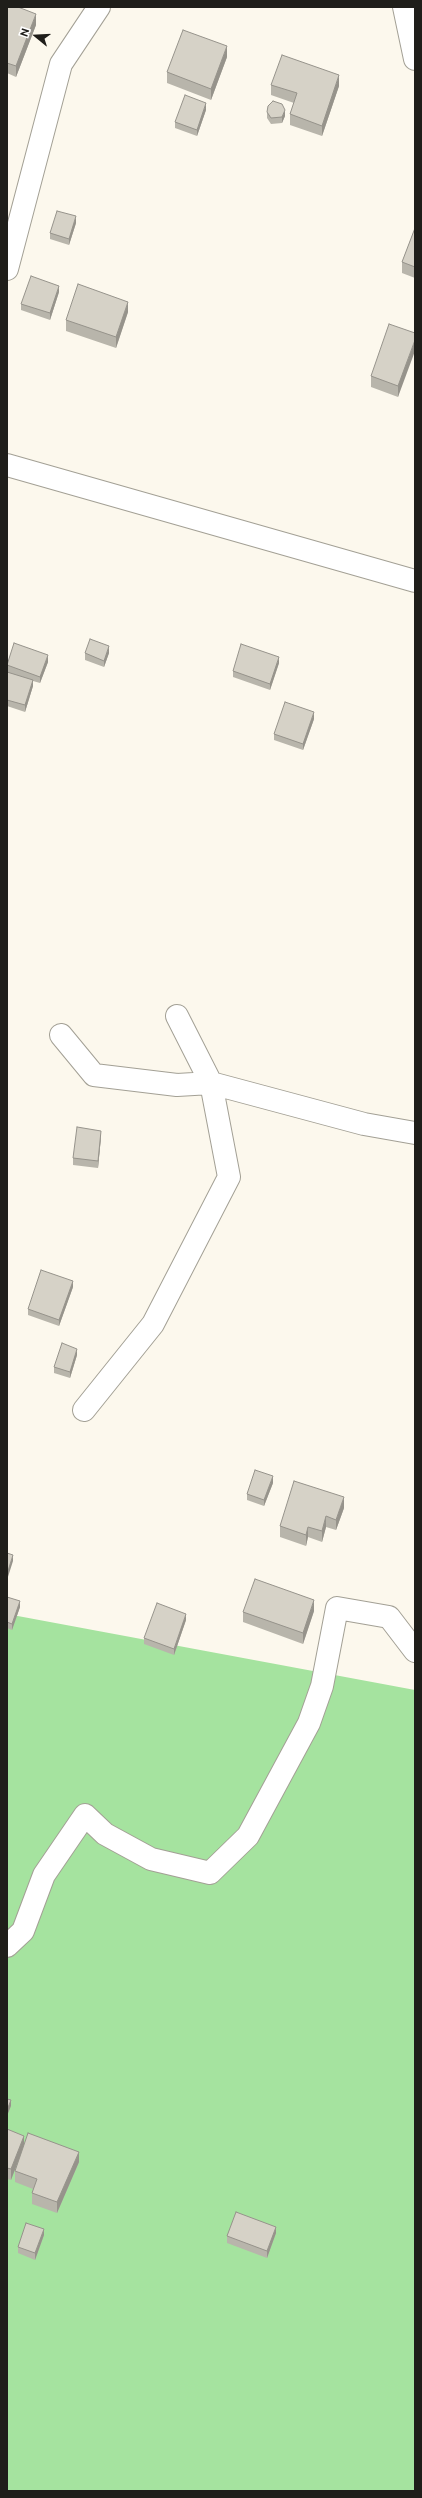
<!DOCTYPE html>
<html>
<head>
<meta charset="utf-8">
<style>
	body { margin:0 }
	#map { position:relative; width:422px; height:2498px; overflow:hidden; background:#fcf8ed; font-family:Ubuntu,sans-serif }
	canvas { display:block }
	.frame { position:absolute; inset:0; border:8px solid #1f1e1a; pointer-events:none }
	.north { position:absolute; left:16px; top:16px; width:40px; height:40px; -webkit-text-stroke:3px #fff; paint-order:stroke; rotate:288deg; font-size:11px; font-weight:700; line-height:16px; text-align:center; color:#1f1e1a }
	.north::after { content:''; display:block; margin:auto; width:14px; height:18px; background:#1f1e1a; clip-path:polygon(50% 0,100% 100%,50% 72%,0 100%) }
</style>
</head>
<body>
<div id="map">
<canvas width="422" height="2498"></canvas>
<div class="frame"></div>
<div class="north">N</div>
</div>
<script>
const g = document.querySelector('canvas').getContext('2d');
g.lineJoin = 'round';
function fillPath(path, color) {
  g.fillStyle = color;
  g.fill(path, 'evenodd');
}
function shape(rows) {
  const path = new Path2D();
  for (const r of rows) {
    path.moveTo(r[0], r[1]);
    for (let i = 2; i < r.length; i += 2) path.lineTo(r[i], r[i + 1]);
  }
  return path;
}
function stroke(path, color, width, dash) {
  g.strokeStyle = color;
  g.lineWidth = width;
  g.lineCap = dash ? 'butt' : 'round';
  g.setLineDash(dash || []);
  g.stroke(path);
}
const green = shape([
	[7,1614,415,1690,415,2491,7,2491]
]);
const minor = shape([
	[404,7,415,59],
	[7,269,61,64,99,7],
	[7,465,415,581],
	[61,1035,94,1075,177,1085,211,1083,364,1124,415,1133],
	[84,1410,153,1324,229,1177,211,1083,177,1016],
	[7,1946,23,1931,44,1875,85,1815,105,1834,151,1859,210,1873,248,1836,309,1723,322,1686,337,1608,389,1617,415,1651]
]);
const wall = shape([
	[7,7,36,25,16,77,7,73],
	[227,57,211,100,167,83,167,72],
	[271,85,339,86,322,136,290,125,290,114,294,103,271,95],
	[206,110,197,136,175,128,175,122],
	[267,112,285,116,282,123,271,124,267,118],
	[76,223,69,245,50,239,50,233],
	[415,228,415,278,402,273,402,262],
	[59,292,50,320,21,310,21,304],
	[128,312,116,348,66,331,66,320],
	[415,333,398,397,371,387,371,376],
	[85,653,109,653,104,667,85,660],
	[48,662,40,683,33,681,33,686,25,712,7,706,7,665],
	[279,663,270,690,233,677,233,671],
	[314,719,303,750,274,740,274,734],
	[101,1137,98,1168,73,1165,73,1158],
	[73,1287,59,1326,28,1315,28,1309],
	[77,1355,70,1378,54,1373,54,1367],
	[273,1483,264,1506,247,1500,247,1494],
	[344,1508,336,1530,326,1527,322,1542,308,1537,306,1546,280,1537,280,1526],
	[7,1597,20,1607,12,1630,7,1628],
	[314,1611,303,1644,243,1622,243,1612],
	[186,1620,174,1655,144,1644,144,1638],
	[7,2129,24,2146,79,2162,57,2213,32,2204,32,2193,33,2189,15,2182,15,2171,22,2151,11,2180,7,2179],
	[276,2233,267,2258,227,2243,227,2236],
	[44,2235,35,2260,18,2253,18,2247]
]);
const shadedWall = shape([
	[36,14,36,25,16,77,16,66],
	[227,46,227,57,211,100,211,89],
	[339,75,339,86,322,136,322,126],
	[206,103,206,110,197,136,197,130],
	[285,110,285,116,282,123,282,117],
	[76,216,76,223,69,245,69,239],
	[59,286,59,292,50,320,50,313],
	[128,302,128,312,116,348,116,337],
	[415,340,415,351,398,397,398,386],
	[109,646,109,653,104,667,104,661],
	[48,655,48,662,40,683,40,677],
	[279,657,279,663,270,690,270,684],
	[33,680,33,686,25,712,25,705],
	[314,712,314,719,303,750,303,744],
	[101,1131,101,1137,98,1168,98,1161],
	[73,1281,73,1287,59,1326,59,1320],
	[77,1349,77,1355,70,1378,70,1372],
	[273,1476,273,1483,264,1506,264,1500],
	[344,1497,344,1508,336,1530,336,1520],
	[326,1516,326,1527,322,1542,322,1531],
	[308,1527,308,1537,306,1546,306,1535],
	[13,1555,13,1561,7,1580,7,1574],
	[314,1600,314,1611,303,1644,303,1633],
	[20,1601,20,1607,12,1630,12,1624],
	[186,1614,186,1620,174,1655,174,1649],
	[11,2100,11,2106,7,2116,7,2110],
	[24,2136,24,2146,11,2180,11,2169],
	[79,2152,79,2162,57,2213,57,2202],
	[276,2227,276,2233,267,2258,267,2251],
	[44,2229,44,2235,35,2260,35,2253]
]);
const building = shape([
	[7,7,18,7,36,14,16,66,7,63,7,7],
	[183,30,227,46,211,89,167,72,183,30],
	[282,55,339,75,322,126,290,114,297,93,271,85,282,55],
	[185,95,206,103,197,130,175,122,185,95],
	[273,101,282,104,285,110,282,117,271,118,267,112,268,106,273,101],
	[57,211,76,216,69,239,50,233,57,211],
	[415,228,415,267,402,262,415,228],
	[31,276,59,286,50,313,21,304,31,276],
	[78,284,128,302,116,337,66,320,78,284],
	[389,324,415,333,415,340,398,386,371,376,389,324],
	[90,639,109,646,104,661,85,653,90,639],
	[14,643,48,655,40,677,7,665,14,643],
	[241,644,279,657,270,684,233,671,241,644],
	[7,672,33,680,25,705,7,700,7,672],
	[285,702,314,712,303,744,274,734,285,702],
	[77,1127,101,1131,98,1161,73,1158,77,1127],
	[41,1270,73,1281,59,1320,28,1309,41,1270],
	[62,1343,77,1349,70,1372,54,1367,62,1343],
	[255,1470,273,1476,264,1500,247,1494,255,1470],
	[294,1481,344,1497,336,1520,326,1516,322,1531,308,1527,306,1535,280,1526,294,1481],
	[7,1553,13,1555,7,1574,7,1553],
	[255,1579,314,1600,303,1633,243,1612,255,1579],
	[7,1597,20,1601,12,1624,7,1622,7,1597],
	[157,1603,186,1614,174,1649,144,1638,157,1603],
	[7,2099,11,2100,7,2110,7,2099],
	[7,2129,24,2136,11,2169,7,2168,7,2129],
	[28,2133,79,2152,57,2202,32,2193,37,2179,15,2171,28,2133],
	[236,2212,276,2227,267,2251,227,2236,236,2212],
	[26,2223,44,2229,35,2253,18,2247,26,2223]
]);
fillPath(green, '#a5e39f');
stroke(minor, '#a3a095', 24);
stroke(minor, '#fff', 22);
fillPath(wall, '#b8b5ab');
fillPath(shadedWall, '#96938b');
fillPath(building, '#d6d2c7');
stroke(building, '#96938b', 1);
</script>
</body>
</html>
